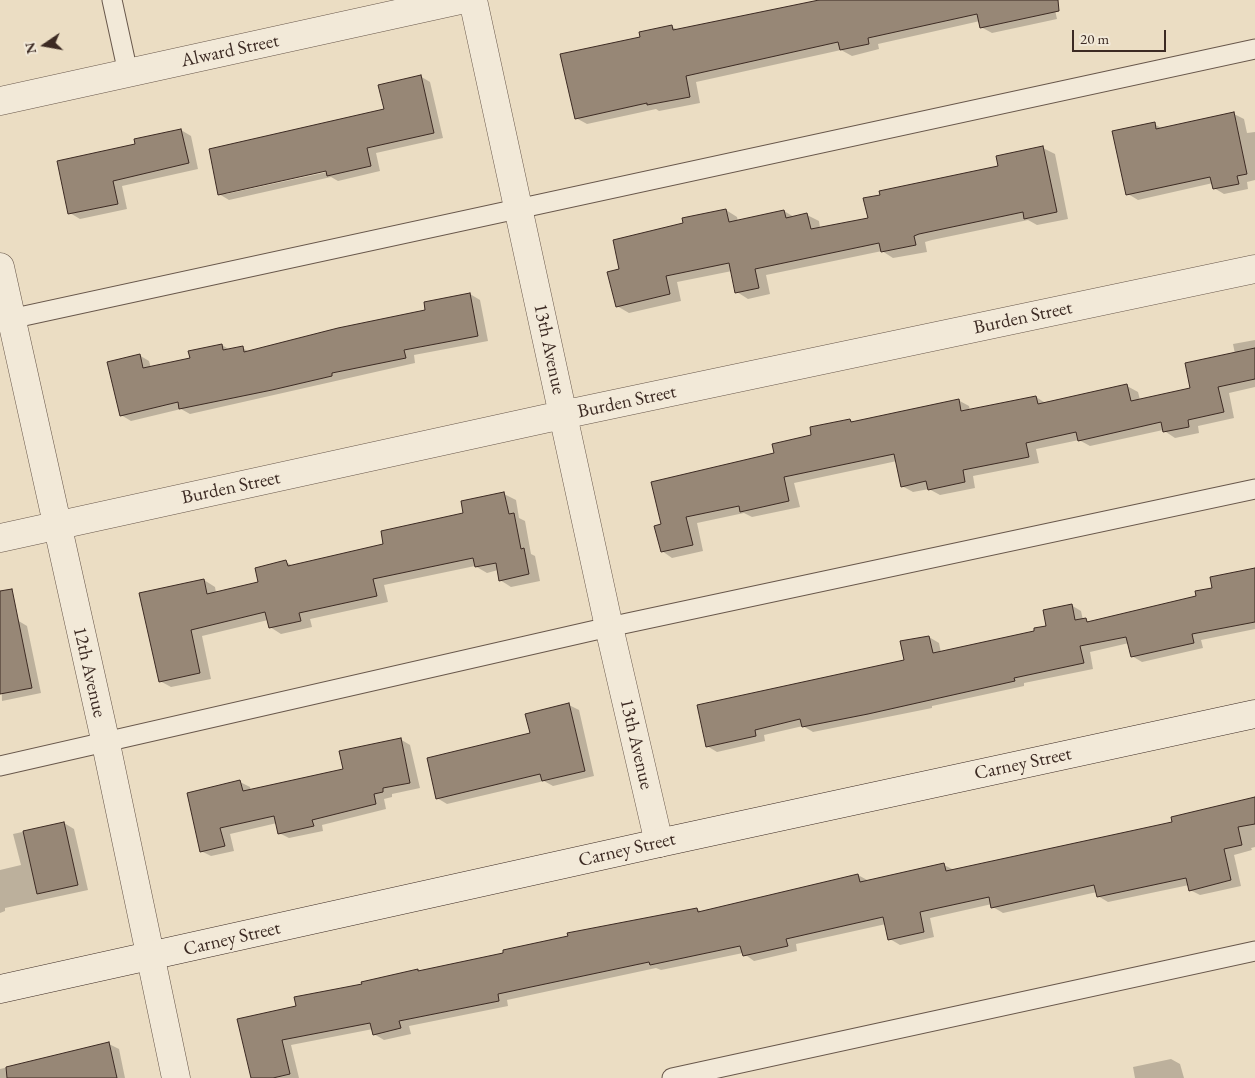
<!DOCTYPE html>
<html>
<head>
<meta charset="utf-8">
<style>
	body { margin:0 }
	#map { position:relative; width:1255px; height:1078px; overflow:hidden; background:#ebddc3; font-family:"EB Garamond",serif }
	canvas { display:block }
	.north { position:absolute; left:20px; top:20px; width:50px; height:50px; -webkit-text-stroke:4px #f2e9d8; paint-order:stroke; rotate:258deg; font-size:14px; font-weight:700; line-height:20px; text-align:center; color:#3c2a23 }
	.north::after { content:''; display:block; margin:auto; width:18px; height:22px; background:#3c2a23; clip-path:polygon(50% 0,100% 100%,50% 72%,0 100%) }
	.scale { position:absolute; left:1072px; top:30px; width:94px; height:22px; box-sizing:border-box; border:2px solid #3c2a23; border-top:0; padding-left:6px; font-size:15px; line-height:18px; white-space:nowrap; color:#3c2a23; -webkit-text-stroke:4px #f2e9d8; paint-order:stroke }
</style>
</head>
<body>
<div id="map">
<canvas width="1255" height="1078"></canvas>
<div class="north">N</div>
<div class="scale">20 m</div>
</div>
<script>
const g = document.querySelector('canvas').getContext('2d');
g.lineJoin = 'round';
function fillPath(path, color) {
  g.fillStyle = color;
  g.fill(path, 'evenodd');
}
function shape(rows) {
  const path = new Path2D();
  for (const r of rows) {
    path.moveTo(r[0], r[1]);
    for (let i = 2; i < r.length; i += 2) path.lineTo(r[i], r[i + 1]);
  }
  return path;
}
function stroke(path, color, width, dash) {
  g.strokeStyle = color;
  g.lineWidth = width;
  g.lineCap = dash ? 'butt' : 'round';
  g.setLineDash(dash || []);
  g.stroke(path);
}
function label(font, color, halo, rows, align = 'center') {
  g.font = font + ' "EB Garamond",serif';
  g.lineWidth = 4.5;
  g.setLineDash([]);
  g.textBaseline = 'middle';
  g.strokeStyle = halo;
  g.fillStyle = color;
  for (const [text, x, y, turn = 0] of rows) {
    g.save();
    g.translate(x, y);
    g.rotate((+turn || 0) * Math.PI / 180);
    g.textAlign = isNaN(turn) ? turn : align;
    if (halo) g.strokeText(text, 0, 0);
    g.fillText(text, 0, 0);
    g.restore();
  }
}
const shadow = shape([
	[823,0,1060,0,1053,1,1057,19,992,33,981,27,980,21,878,44,879,49,852,56,841,50,696,82,700,103,659,111,656,109,587,124,576,118,641,38,672,27,679,30],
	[420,76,430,82,443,138,376,153,380,171,338,181,331,177,229,200,219,194,385,110],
	[332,169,332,171,226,194,226,192],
	[1234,114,1244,119,1247,133,1255,132,1255,180,1247,182,1248,189,1224,194,1214,188,1213,183,1138,200,1128,194,1154,124,1163,129],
	[181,130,191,136,198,169,122,186,127,209,80,219,70,213,136,145,135,140],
	[1043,148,1055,154,1068,219,1037,225,1028,220,932,240,925,242,927,252,893,258,882,251,766,275,770,294,748,299,737,292,732,271,677,282,681,301,629,313,617,306,621,270,685,224,726,210,737,217,738,222,784,211,794,217,807,215,819,221,820,228,869,219],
	[470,294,480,300,488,341,414,355,415,363,190,414,181,409,131,421,121,415,139,355,149,361,151,368,191,359,222,345,230,350,242,348,250,352,427,311],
	[1255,340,1255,387,1229,393,1234,418,1198,426,1199,433,1175,438,1163,430,1090,446,1079,440,1036,449,1039,463,973,476,975,488,940,495,929,489,913,492,902,486,897,461,794,483,800,507,752,517,744,513,697,523,703,551,672,558,662,551,662,525,775,454,850,420,854,422,958,400,969,406,970,411,1036,397,1047,404,1127,386,1138,392,1140,400,1192,389,1235,354,1233,344],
	[504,494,516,500,519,518,525,521,531,554,535,556,540,581,511,587,500,580,498,570,487,573,475,566,384,585,388,602,310,619,312,627,281,634,270,627,268,620,202,636,211,679,171,687,160,681,204,580,215,587,216,593,260,583,286,562,293,566,385,544,465,514],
	[1255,569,1255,629,1201,640,1203,648,1142,662,1132,656,1129,643,1090,652,1093,669,1024,683,1024,686,932,706,932,708,813,732,803,726,764,735,765,741,717,752,707,746,906,661,929,637,939,643,941,653,1036,632,1048,627,1071,605,1081,611,1083,620,1090,622,1198,597],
	[17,620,27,626,41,693,2,701,0,624],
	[569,705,579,710,594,776,553,786,544,781,447,804,437,798,531,734],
	[400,739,410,745,420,788,392,794,392,797,384,799,386,809,322,825,323,831,289,838,279,833,277,823,230,834,234,851,211,856,201,851,240,782,250,787,251,791,345,770],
	[1255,798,1255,847,1251,848,1252,850,1234,855,1241,886,1200,895,1190,890,1189,885,1108,902,1098,896,1097,892,1003,913,993,907,992,904,930,918,934,937,900,945,890,939,886,924,796,944,797,951,754,961,743,953,661,970,656,968,507,1000,508,1006,409,1026,411,1034,384,1040,374,1034,373,1029,291,1045,299,1078,252,1078,298,1007,418,970,421,972,697,909,702,912,858,875,869,881,944,865,954,870,1174,823],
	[64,823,74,829,88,890,5,908,5,911,0,913,0,870,21,865,13,834],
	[109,1044,119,1049,125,1078,0,1078,0,1069],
	[1171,1059,1180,1064,1184,1078,1135,1078,1133,1067]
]);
const building = shape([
	[819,0,1058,0,1059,11,980,28,977,14,868,38,869,44,840,50,838,42,686,76,690,97,647,105,647,103,575,119,560,54,640,37,639,32,672,25,673,30,819,0],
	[421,75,434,133,367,148,371,166,327,176,326,171,218,195,209,149,384,109,378,85,421,75],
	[1234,112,1247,174,1237,176,1239,184,1213,189,1210,177,1126,195,1112,131,1155,122,1156,129,1234,112],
	[181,129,189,163,113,181,118,204,68,214,57,161,135,144,134,139,181,129],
	[1043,146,1057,212,1024,219,1023,212,919,234,914,236,916,245,881,252,879,243,755,269,759,288,735,293,729,263,666,276,670,294,616,307,607,272,619,269,613,240,683,223,682,218,726,209,729,222,784,210,786,218,807,213,811,229,868,218,863,198,880,195,879,191,998,166,996,156,1043,146],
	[470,293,478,336,404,350,406,358,332,373,332,376,272,390,179,409,178,402,120,416,107,362,140,354,143,368,190,358,188,351,222,344,223,350,243,346,244,352,338,328,425,310,424,302,470,293],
	[1255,348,1255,379,1218,387,1224,412,1188,420,1189,427,1163,432,1161,422,1078,441,1076,432,1026,443,1029,457,963,470,965,482,928,490,926,481,901,487,894,454,784,477,789,501,740,512,739,506,686,517,693,545,661,552,654,526,661,524,651,482,774,453,772,444,811,435,810,427,850,419,851,422,959,399,961,411,1036,396,1038,404,1127,384,1131,401,1190,388,1185,363,1255,348],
	[504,492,509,514,514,513,521,549,524,548,529,574,499,581,496,563,475,567,473,558,373,579,377,596,299,613,301,621,269,628,265,612,191,630,200,673,159,682,139,593,204,579,207,594,258,582,255,568,286,560,288,566,383,544,381,531,463,513,461,501,504,492],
	[1255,568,1255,622,1192,634,1194,643,1131,657,1126,637,1080,646,1084,663,1014,678,1015,681,868,714,802,727,800,719,755,730,756,736,706,747,697,705,904,660,900,641,929,636,933,653,1034,631,1034,628,1046,626,1043,610,1072,604,1075,620,1086,618,1087,622,1196,596,1195,591,1212,588,1210,577,1255,568],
	[12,589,32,688,0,694,0,591,12,589],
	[569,703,585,771,542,781,540,774,436,799,427,758,530,733,525,714,569,703],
	[401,738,410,783,383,788,383,792,374,794,376,804,312,820,314,826,278,834,274,816,220,828,225,846,200,852,187,793,240,780,243,791,343,769,339,751,401,738],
	[1255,797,1255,824,1238,827,1242,845,1224,849,1231,880,1189,891,1186,878,1097,897,1094,885,991,908,989,897,920,912,924,932,888,940,883,917,786,939,788,946,743,956,740,946,650,965,649,962,498,994,499,1001,399,1021,401,1028,373,1035,370,1023,282,1040,290,1074,273,1078,251,1078,237,1019,296,1006,294,997,362,984,361,982,418,969,418,971,503,953,503,950,568,936,567,933,697,908,698,912,858,874,860,882,944,863,946,871,1172,822,1171,817,1255,797],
	[64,822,78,885,37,894,23,831,64,822],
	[109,1042,117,1078,7,1078,6,1067,109,1042]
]);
const lane = shape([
	[112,0,128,73],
	[1,321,1255,49],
	[0,766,609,627,1255,489],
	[672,1078,1255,951]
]);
const street = shape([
	[473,0,609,627,659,843],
	[0,101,460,0],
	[0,267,106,744,176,1078],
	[0,538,562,415,1255,269]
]);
const secondary = shape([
	[0,989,659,843,1255,714]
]);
const streetNames = [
	["Alward Street",230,51,-12],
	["Burden Street",1023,318,-12],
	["13th Avenue",549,349,78],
	["Burden Street",627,402,-12],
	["Burden Street",231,488,-12],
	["12th Avenue",89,672,77],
	["13th Avenue",636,744,77],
	["Carney Street",1023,764,-12],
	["Carney Street",627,850,-13],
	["Carney Street",232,939,-13]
];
fillPath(shadow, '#0003');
fillPath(building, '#978776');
stroke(building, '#3c2a23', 1);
stroke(lane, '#68574b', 21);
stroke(street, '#68574b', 29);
stroke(secondary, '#3c2a23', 29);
stroke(lane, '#f2e9d8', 19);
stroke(street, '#f2e9d8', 28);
stroke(secondary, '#f2e9d8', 28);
label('19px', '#3c2a23', '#f2e9d8', streetNames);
</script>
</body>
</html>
